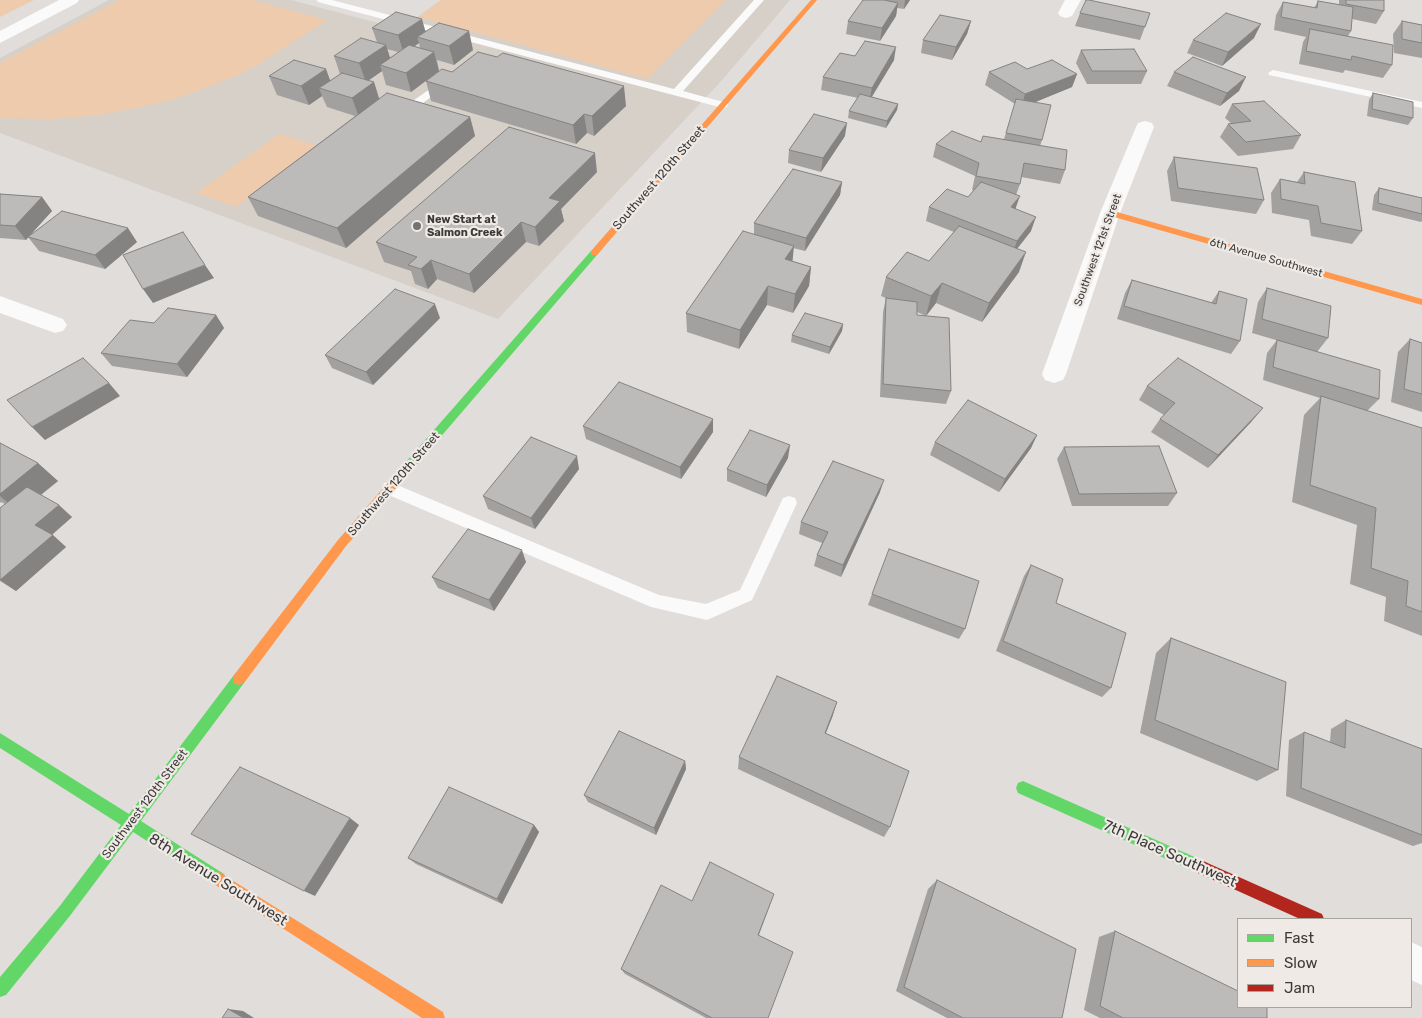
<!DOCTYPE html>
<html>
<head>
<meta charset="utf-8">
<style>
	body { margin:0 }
	#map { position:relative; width:1422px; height:1018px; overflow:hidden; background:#e0dddb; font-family:Rubik,sans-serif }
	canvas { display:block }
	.legend { position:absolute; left:1237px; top:918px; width:175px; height:90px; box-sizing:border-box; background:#efeae6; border:1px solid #a7a4a0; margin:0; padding:6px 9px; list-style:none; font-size:15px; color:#3c3a38 }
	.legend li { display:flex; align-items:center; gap:10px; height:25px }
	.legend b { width:25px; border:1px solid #a7a4a0 }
</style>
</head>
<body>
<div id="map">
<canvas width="1422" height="1018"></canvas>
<ul class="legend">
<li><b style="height:6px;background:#63d668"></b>Fast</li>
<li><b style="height:6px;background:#ff974d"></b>Slow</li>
<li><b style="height:6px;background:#b3261e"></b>Jam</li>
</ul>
</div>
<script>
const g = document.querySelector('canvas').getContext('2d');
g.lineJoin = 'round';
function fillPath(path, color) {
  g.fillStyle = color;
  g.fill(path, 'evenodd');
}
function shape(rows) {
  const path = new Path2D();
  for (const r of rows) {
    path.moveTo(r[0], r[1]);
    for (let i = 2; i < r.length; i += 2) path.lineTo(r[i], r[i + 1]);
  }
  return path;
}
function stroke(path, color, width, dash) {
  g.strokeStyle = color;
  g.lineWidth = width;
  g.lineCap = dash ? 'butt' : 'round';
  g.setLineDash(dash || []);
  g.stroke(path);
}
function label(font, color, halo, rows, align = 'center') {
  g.font = font + ' Rubik,sans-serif';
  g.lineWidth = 4.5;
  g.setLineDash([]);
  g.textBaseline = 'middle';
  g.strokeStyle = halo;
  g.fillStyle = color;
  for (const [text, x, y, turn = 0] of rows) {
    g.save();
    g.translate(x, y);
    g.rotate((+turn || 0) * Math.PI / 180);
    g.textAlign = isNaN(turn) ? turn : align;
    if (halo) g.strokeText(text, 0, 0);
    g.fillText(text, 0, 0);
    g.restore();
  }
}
const built = shape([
	[109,0,291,0,401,29,441,0,790,0,724,78,498,319,0,133,0,58]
]);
const green = shape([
	[0,0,34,0,0,17],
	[119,0,253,0,327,20,259,64,238,75,190,94,163,102,107,114,78,117,51,119,0,118,0,63],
	[441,0,725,0,648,79,418,17],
	[279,134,318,146,236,207,196,193]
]);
const lane = shape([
	[316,0,332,0,674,89,754,0,764,0,683,91,727,103,728,105,727,107,723,108,318,2,316,0],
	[1273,70,1422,102,1422,108,1269,75,1268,73,1273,70],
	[447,77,451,78,452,80,451,82,415,109,407,109,406,107,407,105,447,77],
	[390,482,659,595,706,604,740,590,783,498,789,496,795,498,797,503,752,600,707,620,651,607,384,493,382,488,384,483,390,482]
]);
const street = shape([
	[59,0,79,0,77,3,0,43,0,31,59,0],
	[1065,0,1081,0,1072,16,1066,18,1060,16,1058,13,1065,0],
	[1145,121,1152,123,1154,127,1120,213,1066,374,1063,380,1054,383,1045,380,1042,374,1100,213,1136,127,1138,123,1145,121],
	[0,296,63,319,67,325,63,331,55,333,0,313,0,296],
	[1411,942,1422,947,1422,985,1411,980,1411,942]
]);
const fast = shape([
	[594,250,598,253,597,255,413,469,405,469,404,466,405,463,591,251,594,250],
	[239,673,244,675,245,679,244,683,141,821,224,874,226,879,224,884,219,886,214,884,133,832,69,917,6,995,0,997,0,977,59,907,121,825,0,748,0,733,129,814,234,675,239,673],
	[1023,781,1208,863,1210,868,1208,873,1203,875,1198,873,1018,793,1016,788,1018,783,1023,781]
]);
const slow = shape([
	[811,0,817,0,597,255,591,255,591,251,811,0],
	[1110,210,1422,299,1422,305,1107,215,1107,211,1110,210],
	[409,462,413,463,414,466,413,469,346,546,244,683,239,685,234,683,233,679,234,675,338,540,405,463,409,462],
	[219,872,443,1012,445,1018,422,1018,214,884,212,879,214,874,219,872]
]);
const jam = shape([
	[1203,861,1322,914,1324,919,1300,919,1198,873,1196,868,1198,863,1203,861]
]);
const wall = shape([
	[863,0,910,0,904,9,897,8,896,16,880,41,846,34,848,21],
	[1339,0,1384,0,1384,11,1376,24,1352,19,1351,31,1348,36,1392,65,1383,78,1345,70,1343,73,1299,64,1303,42,1306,37,1274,30,1276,15,1283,2,1314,8,1318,1,1339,5],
	[1080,13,1150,13,1140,40,1075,26],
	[971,21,967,34,952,60,921,53,923,40],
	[1402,21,1422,25,1422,58,1394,53,1393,34],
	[372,28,425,32,473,50,454,65,437,60,439,71,411,92,386,85,382,71,368,81,374,82,379,98,470,117,475,136,346,248,258,216,248,197,355,116,327,107,322,96,309,105,277,95,269,76,330,81,340,74,334,56,377,42],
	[419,43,420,48,414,46],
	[387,49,398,52,390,58],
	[1254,38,1222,66,1187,53,1193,40],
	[1081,50,1147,71,1141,84,1087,84,1076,63],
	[855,56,894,60,872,97,898,104,897,110,886,128,848,118,849,111,858,98,821,90,823,77],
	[1027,69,1077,74,1072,87,1035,102,1042,140,1040,146,1065,170,1060,184,1021,177,1020,184,1016,195,1016,209,1031,231,1017,249,1019,272,982,322,936,303,926,316,917,312,917,315,951,391,946,404,880,397,883,312,886,298,881,296,886,277,929,261,954,232,926,221,929,207,968,197,974,190,972,190,975,176,933,157,936,144,981,142,1004,139,1015,104,985,85,989,72],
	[452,72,626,106,594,136,587,133,576,144,431,101,426,81],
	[1174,72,1239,91,1220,106,1167,86],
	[1373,93,1413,118,1408,125,1367,116,1369,100],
	[1232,104,1301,135,1293,149,1238,156,1220,137,1228,124,1231,123,1225,118],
	[845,136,821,172,788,163,789,150],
	[1174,157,1264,200,1256,214,1171,201,1167,171],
	[597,172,561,209,564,221,539,246,526,242,474,293,437,279,428,289,415,284,411,271,384,262,376,242],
	[1304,172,1362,231,1352,244,1311,236,1309,220,1272,213,1271,193,1280,179,1297,182],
	[842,182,840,195,805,251,793,248,792,261,811,267,809,286,793,313,767,305,739,349,687,332,686,313,754,234,754,223],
	[1379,188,1422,198,1422,221,1421,222,1372,210,1374,195],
	[0,194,42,197,52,211,28,237,137,242,105,269,39,251,28,237,26,240,0,238],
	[1132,280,1211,303,1219,291,1240,341,1231,354,1117,319,1125,293],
	[1267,288,1328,338,1317,352,1252,333,1258,302],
	[216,315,224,328,187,377,112,366,101,353,154,323],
	[440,318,373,385,332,368,325,355],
	[843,324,842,331,829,354,791,342,792,335],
	[1410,339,1422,343,1422,412,1391,402,1398,352],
	[1277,340,1379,399,1367,411,1422,503,1422,636,1384,621,1386,597,1350,584,1357,525,1292,502,1304,415,1320,398,1263,380,1267,353],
	[1147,386,1252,421,1208,468,1151,432,1160,419,1164,415,1139,400],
	[583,426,713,432,681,479,586,439],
	[1037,435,1031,448,999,492,930,455,935,442],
	[0,443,58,481,41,495,72,517,52,535,66,547,16,591,0,581,0,508,5,504,1,502,0,503],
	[1064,447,1177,493,1168,506,1072,506,1057,459],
	[788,458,766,497,727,481,727,469],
	[579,469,535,529,488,509,483,496],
	[880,492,841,577,814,566,817,555,822,543,799,534,801,522],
	[526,562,494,611,438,588,432,577],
	[1031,565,1111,688,1102,697,996,651,1024,576],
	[872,594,965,629,959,639,868,605],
	[1171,638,1278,770,1257,781,1140,733,1156,653],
	[833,715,826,733,890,827,884,837,738,769,739,757],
	[1346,720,1422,835,1422,843,1413,846,1286,796,1289,740,1304,732,1330,742,1331,729],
	[685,761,686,769,656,835,588,802,584,795],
	[534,825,539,832,502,904,416,864,408,858],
	[937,880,1062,1018,947,1018,896,991,928,889],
	[774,894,759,935,768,1018,706,1018,625,974,621,969,692,901],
	[1115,931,1267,1018,1100,1018,1084,1010,1099,937]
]);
const shadedWall = shape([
	[905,0,910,0,904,9],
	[898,3,896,16,880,41,882,28],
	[422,19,427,37,417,37,419,43,404,54,398,35],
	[971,21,967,34,952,60,956,47],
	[1261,24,1254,38,1222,66,1228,52],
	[469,31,473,50,454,65,449,46],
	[386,45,392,64,380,65,382,71,366,82,359,63],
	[896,47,894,60,869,101,872,88],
	[434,52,439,71,411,92,406,73],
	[326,69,333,88,319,88,322,96,309,105,301,86],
	[1077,74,1072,87,1021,108,1025,94],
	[1246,77,1239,91,1220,106,1227,93],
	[374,82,380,102,359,117,352,98],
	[624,86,626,106,594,136,592,116],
	[898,104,897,110,886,128,887,121],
	[584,114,587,133,576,144,573,125],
	[470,117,475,136,346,248,337,228],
	[847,123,845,136,821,172,823,158],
	[595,153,597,172,561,209,564,221,539,246,535,227,549,198],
	[842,182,840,195,805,251,806,238],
	[1020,196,1015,210,1011,207],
	[42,197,52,211,26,240,15,226],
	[1036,217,1031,231,1012,255,1017,241],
	[521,222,526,242,474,293,469,274],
	[128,228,137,242,105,269,95,255],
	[794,246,792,266,785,259],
	[1026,252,1019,272,982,322,989,303],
	[431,260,437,279,428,289,421,269],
	[205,265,214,278,153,303,143,289],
	[811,267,809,286,793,313,795,294],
	[942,283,936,303,926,316,931,296],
	[768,286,767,305,739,349,740,330],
	[435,304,440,318,373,385,366,372],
	[216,315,224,328,187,377,177,364],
	[843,324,842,331,829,354,830,347],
	[109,383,120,396,45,440,32,427],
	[1263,408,1252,421,1208,468,1218,455],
	[713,419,713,432,681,479,680,467],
	[1037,435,1031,448,999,492,1005,479],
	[790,445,788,458,766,497,767,485],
	[577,456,579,469,535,529,531,518],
	[38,463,58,481,19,512,0,496,0,494],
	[884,480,880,492,841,577,843,565],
	[59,505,72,517,49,537,35,525],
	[53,535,66,547,16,591,0,580],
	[522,550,526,562,494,611,489,600],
	[837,702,833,715,821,745,825,733],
	[685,761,686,769,656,835,654,828],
	[350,818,359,825,315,896,304,891],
	[534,825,539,832,502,904,497,899],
	[228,1009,243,1011,254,1018,244,1018]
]);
const building = shape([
	[863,0,884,0,898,3,882,28,848,21,863,0],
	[1086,0,1089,0,1150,13,1145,27,1080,13,1086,0],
	[1346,0,1384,0,1384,11,1346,4,1346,0],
	[1318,1,1353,7,1351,31,1281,17,1283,2,1317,8,1318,1],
	[396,12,422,19,398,35,372,28,396,12],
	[1226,13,1261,24,1228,52,1193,40,1226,13],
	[940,15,971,21,956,47,923,40,940,15],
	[1402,21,1422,25,1422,43,1402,39,1402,21],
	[439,23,469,31,449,46,417,37,439,23],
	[1310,29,1393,45,1392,65,1352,56,1351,60,1306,51,1310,29],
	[361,38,386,45,359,63,334,56,361,38],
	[865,41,896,47,872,88,823,77,840,53,855,56,865,41],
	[409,45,434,52,406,73,380,65,409,45],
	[1134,49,1147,71,1092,71,1081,50,1134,49],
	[478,52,497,57,503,53,624,86,592,116,584,114,573,125,426,81,442,69,452,72,478,52],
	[1193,57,1246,77,1227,93,1174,72,1193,57],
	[294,60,326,69,301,86,269,76,294,60],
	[1052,60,1077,74,1025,94,989,72,1015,62,1027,69,1052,60],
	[342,73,374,82,352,98,319,88,342,73],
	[387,93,470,117,337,228,248,197,387,93],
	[1373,93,1413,102,1413,118,1372,109,1373,93],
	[860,94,898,104,887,121,849,111,860,94],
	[1016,99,1051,105,1042,140,1006,133,1016,99],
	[1264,101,1301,135,1246,142,1228,124,1251,121,1232,104,1264,101],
	[814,114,847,123,823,158,789,150,814,114],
	[509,127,595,153,549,198,560,201,535,227,521,222,469,274,431,260,421,269,408,265,417,257,376,242,509,127],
	[952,131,981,142,983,136,1067,150,1065,170,1024,163,1020,184,976,176,979,163,936,144,952,131],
	[1174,157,1257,168,1264,200,1178,188,1174,157],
	[793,169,842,182,806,238,754,223,793,169],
	[1304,172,1355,182,1362,231,1321,223,1318,206,1281,199,1280,179,1305,184,1304,172],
	[981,182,1020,196,1011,207,1036,217,1017,241,929,207,947,189,968,197,981,182],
	[1379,188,1422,198,1422,214,1378,203,1379,188],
	[0,194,42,197,15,226,0,225,0,194],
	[62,211,128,228,95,255,28,237,62,211],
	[959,226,1026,252,989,303,942,283,931,296,886,277,907,252,929,261,959,226],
	[743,231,794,246,785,259,811,267,795,294,768,286,740,330,686,313,743,231],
	[183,232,205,265,143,289,123,255,183,232],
	[1132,280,1216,304,1219,291,1247,299,1240,341,1124,306,1132,280],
	[1267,288,1331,306,1328,338,1262,319,1267,288],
	[395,289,435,304,366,372,325,355,395,289],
	[886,298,917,302,917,315,949,318,951,391,883,384,886,298],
	[168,308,216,315,177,364,101,353,130,320,154,323,168,308],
	[805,313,843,324,830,347,792,335,805,313],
	[1410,339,1422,343,1422,394,1404,389,1410,339],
	[1277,340,1380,370,1379,399,1273,367,1277,340],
	[83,358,109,383,32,427,7,400,83,358],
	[1178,358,1263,408,1218,455,1160,419,1175,403,1147,386,1178,358],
	[619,382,713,419,680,467,583,426,619,382],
	[1321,396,1422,428,1422,612,1406,606,1408,581,1371,568,1376,508,1310,485,1321,396],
	[968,400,1037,435,1005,479,935,442,968,400],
	[750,430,790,445,767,485,727,469,750,430],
	[531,437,577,456,531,518,483,496,531,437],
	[0,443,38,463,0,494,0,443],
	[1159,446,1177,493,1079,494,1064,447,1159,446],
	[833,461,884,480,843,565,817,555,828,532,801,522,833,461],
	[27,487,59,505,35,525,53,535,0,580,0,508,27,487],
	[468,529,522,550,489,600,432,577,468,529],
	[889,549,979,581,965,629,872,594,889,549],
	[1031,565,1063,579,1056,603,1126,633,1111,688,1003,641,1031,565],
	[1171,638,1286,682,1278,770,1155,720,1171,638],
	[777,676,837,702,825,733,909,771,890,827,739,757,777,676],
	[1346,720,1422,749,1422,835,1301,788,1304,732,1345,748,1346,720],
	[619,731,685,761,654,828,584,795,619,731],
	[240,767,350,818,304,891,191,834,240,767],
	[449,787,534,825,497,899,408,858,449,787],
	[710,862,774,894,758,935,793,952,768,1018,712,1018,621,969,661,885,692,901,710,862],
	[937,880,1076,949,1062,1018,963,1018,904,987,937,880],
	[1115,931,1238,991,1238,1007,1267,1007,1267,1018,1123,1018,1100,1006,1115,931],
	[228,1009,244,1018,222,1018,228,1009]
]);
const markers = [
	[417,226,5,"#757371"]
];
const farPoinames = [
	["New Start at",427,220],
	["Salmon Creek",427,233]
];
const farStreetnames = [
	["Southwest 121st Street",1098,250,-70],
	["6th Avenue Southwest",1266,258,16]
];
const streetNames = [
	["Southwest 120th Street",659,178,-49],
	["Southwest 120th Street",394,484,-49],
	["Southwest 120th Street",145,804,-53]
];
const nearStreetnames = [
	["7th Place Southwest",1170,854,24],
	["8th Avenue Southwest",218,880,32]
];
fillPath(built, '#d7d0c9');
fillPath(green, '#edcbac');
fillPath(lane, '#fafafa');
fillPath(street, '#fafafa');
fillPath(fast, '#63d668');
fillPath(slow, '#ff974d');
fillPath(jam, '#b3261e');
fillPath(wall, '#a3a19f');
fillPath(shadedWall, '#848382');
fillPath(building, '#bdbbb9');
stroke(building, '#848382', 1);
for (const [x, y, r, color] of markers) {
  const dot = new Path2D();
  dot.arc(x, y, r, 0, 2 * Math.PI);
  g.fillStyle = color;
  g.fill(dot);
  stroke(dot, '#efeae6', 2);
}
label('bold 11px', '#3c3a38', '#efeae6', farPoinames, 'left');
label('11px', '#3c3a38', '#efeae6', farStreetnames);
label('12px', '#3c3a38', '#efeae6', streetNames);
label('15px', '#3c3a38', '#efeae6', nearStreetnames);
</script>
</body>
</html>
